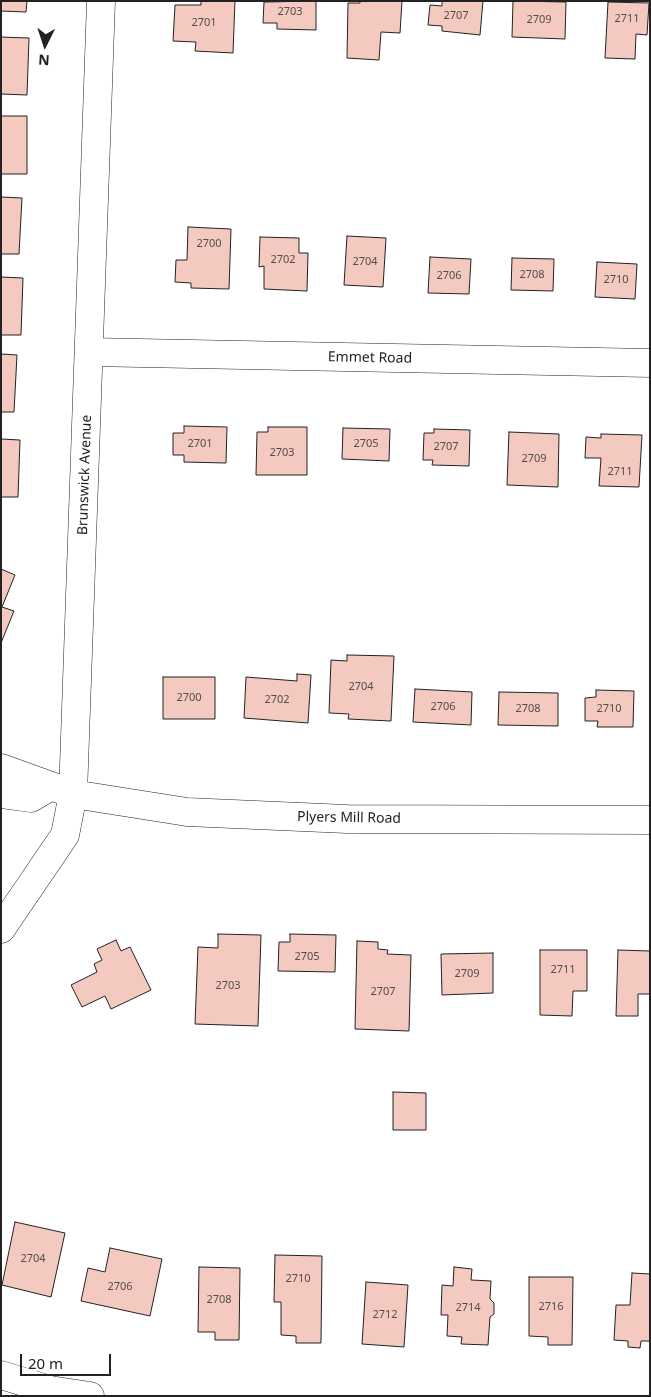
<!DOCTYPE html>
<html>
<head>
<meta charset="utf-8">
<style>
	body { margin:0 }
	#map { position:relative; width:651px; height:1397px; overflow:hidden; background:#fff; font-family:"Noto Sans",sans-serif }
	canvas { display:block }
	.frame { position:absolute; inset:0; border:2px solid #222; pointer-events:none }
	.north { position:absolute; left:20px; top:20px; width:50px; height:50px; -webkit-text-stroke:4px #fff; paint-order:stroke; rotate:184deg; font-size:14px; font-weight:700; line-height:20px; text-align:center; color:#222 }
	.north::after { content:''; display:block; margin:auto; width:18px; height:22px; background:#222; clip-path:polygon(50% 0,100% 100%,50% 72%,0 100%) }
	.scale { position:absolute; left:20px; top:1354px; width:91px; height:22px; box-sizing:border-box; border:2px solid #222; border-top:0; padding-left:6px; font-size:15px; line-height:18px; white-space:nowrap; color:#222; -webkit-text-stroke:4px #fff; paint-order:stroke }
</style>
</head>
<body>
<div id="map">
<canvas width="651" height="1397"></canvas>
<div class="frame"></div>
<div class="north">N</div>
<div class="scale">20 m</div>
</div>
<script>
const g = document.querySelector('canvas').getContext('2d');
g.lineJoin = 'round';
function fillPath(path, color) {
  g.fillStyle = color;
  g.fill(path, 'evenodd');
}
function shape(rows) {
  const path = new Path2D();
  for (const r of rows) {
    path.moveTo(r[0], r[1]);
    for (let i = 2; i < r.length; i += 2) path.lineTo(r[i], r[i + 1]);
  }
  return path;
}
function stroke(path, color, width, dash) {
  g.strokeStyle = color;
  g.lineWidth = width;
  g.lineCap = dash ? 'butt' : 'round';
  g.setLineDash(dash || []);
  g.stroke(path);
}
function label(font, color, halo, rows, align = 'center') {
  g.font = font + ' "Noto Sans",sans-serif';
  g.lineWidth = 4;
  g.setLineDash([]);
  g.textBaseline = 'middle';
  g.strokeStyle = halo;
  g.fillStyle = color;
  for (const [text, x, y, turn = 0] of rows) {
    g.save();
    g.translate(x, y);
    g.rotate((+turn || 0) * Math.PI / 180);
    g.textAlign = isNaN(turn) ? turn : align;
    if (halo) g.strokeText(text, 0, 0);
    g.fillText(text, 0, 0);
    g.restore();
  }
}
const building = shape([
	[1,1,27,1,26,12,1,11,1,1],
	[201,1,235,1,233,53,195,51,196,42,173,41,175,5,201,5,201,1],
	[316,1,316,30,277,29,277,23,263,23,264,2,316,1],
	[360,1,402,1,400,33,381,32,379,60,347,58,348,3,360,3,360,1],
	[442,1,483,1,480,35,442,31,442,26,428,25,430,5,442,6,442,1],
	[513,1,566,2,565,39,512,37,513,1],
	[608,2,649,3,647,35,636,34,635,59,605,58,608,2],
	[1,37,29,38,27,95,1,94,1,37],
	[1,116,27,116,27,174,1,174,1,116],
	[1,197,22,198,19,254,1,254,1,197],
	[188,227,231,229,229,289,191,288,191,283,175,282,176,260,187,260,188,227],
	[347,236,386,238,383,287,344,285,347,236],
	[260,237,299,238,299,253,308,253,307,291,264,289,264,266,259,267,260,237],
	[430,257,471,259,469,294,428,293,430,257],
	[512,258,554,259,553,291,511,290,512,258],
	[597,262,637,264,635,299,595,297,597,262],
	[1,277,23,278,21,335,1,335,1,277],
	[1,354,17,355,14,412,1,412,1,354],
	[184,426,227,427,226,463,184,462,184,455,173,455,173,433,184,433,184,426],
	[268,427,307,427,307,475,256,475,257,432,268,432,268,427],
	[343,428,390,429,389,461,342,459,343,428],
	[434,429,470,430,469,466,432,465,433,460,423,460,424,433,434,433,434,429],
	[509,432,559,434,558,487,507,485,509,432],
	[601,434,642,435,639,487,599,486,601,458,585,458,586,437,601,438,601,434],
	[1,439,20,440,18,497,1,497,1,439],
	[1,569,15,575,2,607,14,611,1,643,1,569],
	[347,655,394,656,391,721,348,719,349,714,329,713,331,660,347,661,347,655],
	[297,674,311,675,308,723,244,718,246,677,297,681,297,674],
	[163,677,215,677,215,719,163,719,163,677],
	[415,689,472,692,471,725,413,722,415,689],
	[596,690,634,691,633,727,597,727,598,721,585,721,585,698,596,697,596,690],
	[499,692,558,693,558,726,498,725,499,692],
	[218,934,261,935,258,1026,195,1024,198,947,218,948,218,934],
	[290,934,336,935,335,972,278,971,279,942,290,942,290,934],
	[116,940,121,951,130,947,151,990,111,1009,105,996,82,1007,71,985,97,972,94,964,102,960,97,949,116,940],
	[357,941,378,942,378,949,388,950,387,954,411,955,409,1031,355,1029,357,941],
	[540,950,587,950,587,991,573,991,572,1016,540,1015,540,950],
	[618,950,650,951,650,994,638,994,638,1016,616,1016,618,950],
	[493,953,493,993,442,995,441,954,493,953],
	[393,1092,426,1093,426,1130,393,1130,393,1092],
	[15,1222,65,1233,51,1297,2,1285,15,1222],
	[110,1248,162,1259,150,1316,81,1301,88,1268,105,1272,110,1248],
	[275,1255,322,1256,321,1343,296,1343,296,1336,281,1335,281,1302,274,1302,275,1255],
	[199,1267,240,1268,239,1340,215,1340,215,1332,198,1332,199,1267],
	[454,1267,472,1269,471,1280,491,1281,490,1299,494,1303,494,1314,490,1317,488,1345,461,1344,462,1337,447,1336,448,1315,441,1315,442,1285,453,1286,454,1267],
	[632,1273,650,1274,650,1341,641,1341,640,1348,628,1347,628,1341,614,1340,616,1305,630,1305,632,1273],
	[529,1277,573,1277,572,1345,548,1345,548,1337,529,1336,529,1277],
	[366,1282,408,1285,404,1347,362,1344,366,1282]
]);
const minor = shape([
	[89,352,650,363],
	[1,929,65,835,73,794],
	[1,1375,50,1390,90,1396]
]);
const tertiary = shape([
	[1,768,73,794,187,812,347,819,650,820],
	[1,794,31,798,51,786],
	[73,794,101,1]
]);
const numberNames = [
	["2703",290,12],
	["2707",456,16],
	["2711",627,19],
	["2709",539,20],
	["2701",204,23],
	["2700",209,244],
	["2702",283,260],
	["2704",365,262],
	["2708",532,275],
	["2706",449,276],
	["2710",616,280],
	["2701",200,444],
	["2705",366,444],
	["2707",446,447],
	["2703",282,453],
	["2709",534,459],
	["2711",620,472],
	["2704",361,687],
	["2700",189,698],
	["2702",277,700],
	["2706",443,707],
	["2708",528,709],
	["2710",609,709],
	["2705",307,957],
	["2711",563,970],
	["2709",467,974],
	["2703",228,986],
	["2707",383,992],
	["2704",33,1259],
	["2710",298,1279],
	["2706",120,1287],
	["2708",219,1300],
	["2716",551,1307],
	["2714",468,1308],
	["2712",385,1315]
];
const streetNames = [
	["Emmet Road",370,358,1],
	["Brunswick Avenue",85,475,-88],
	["Plyers Mill Road",349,818,1]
];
fillPath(building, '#f3c9c0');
stroke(building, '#222', 1);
stroke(minor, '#222', 29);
stroke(tertiary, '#222', 29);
stroke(minor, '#fff', 28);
stroke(tertiary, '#fff', 28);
label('11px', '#564c4a', null, numberNames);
label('14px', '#222', '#fff', streetNames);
</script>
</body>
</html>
